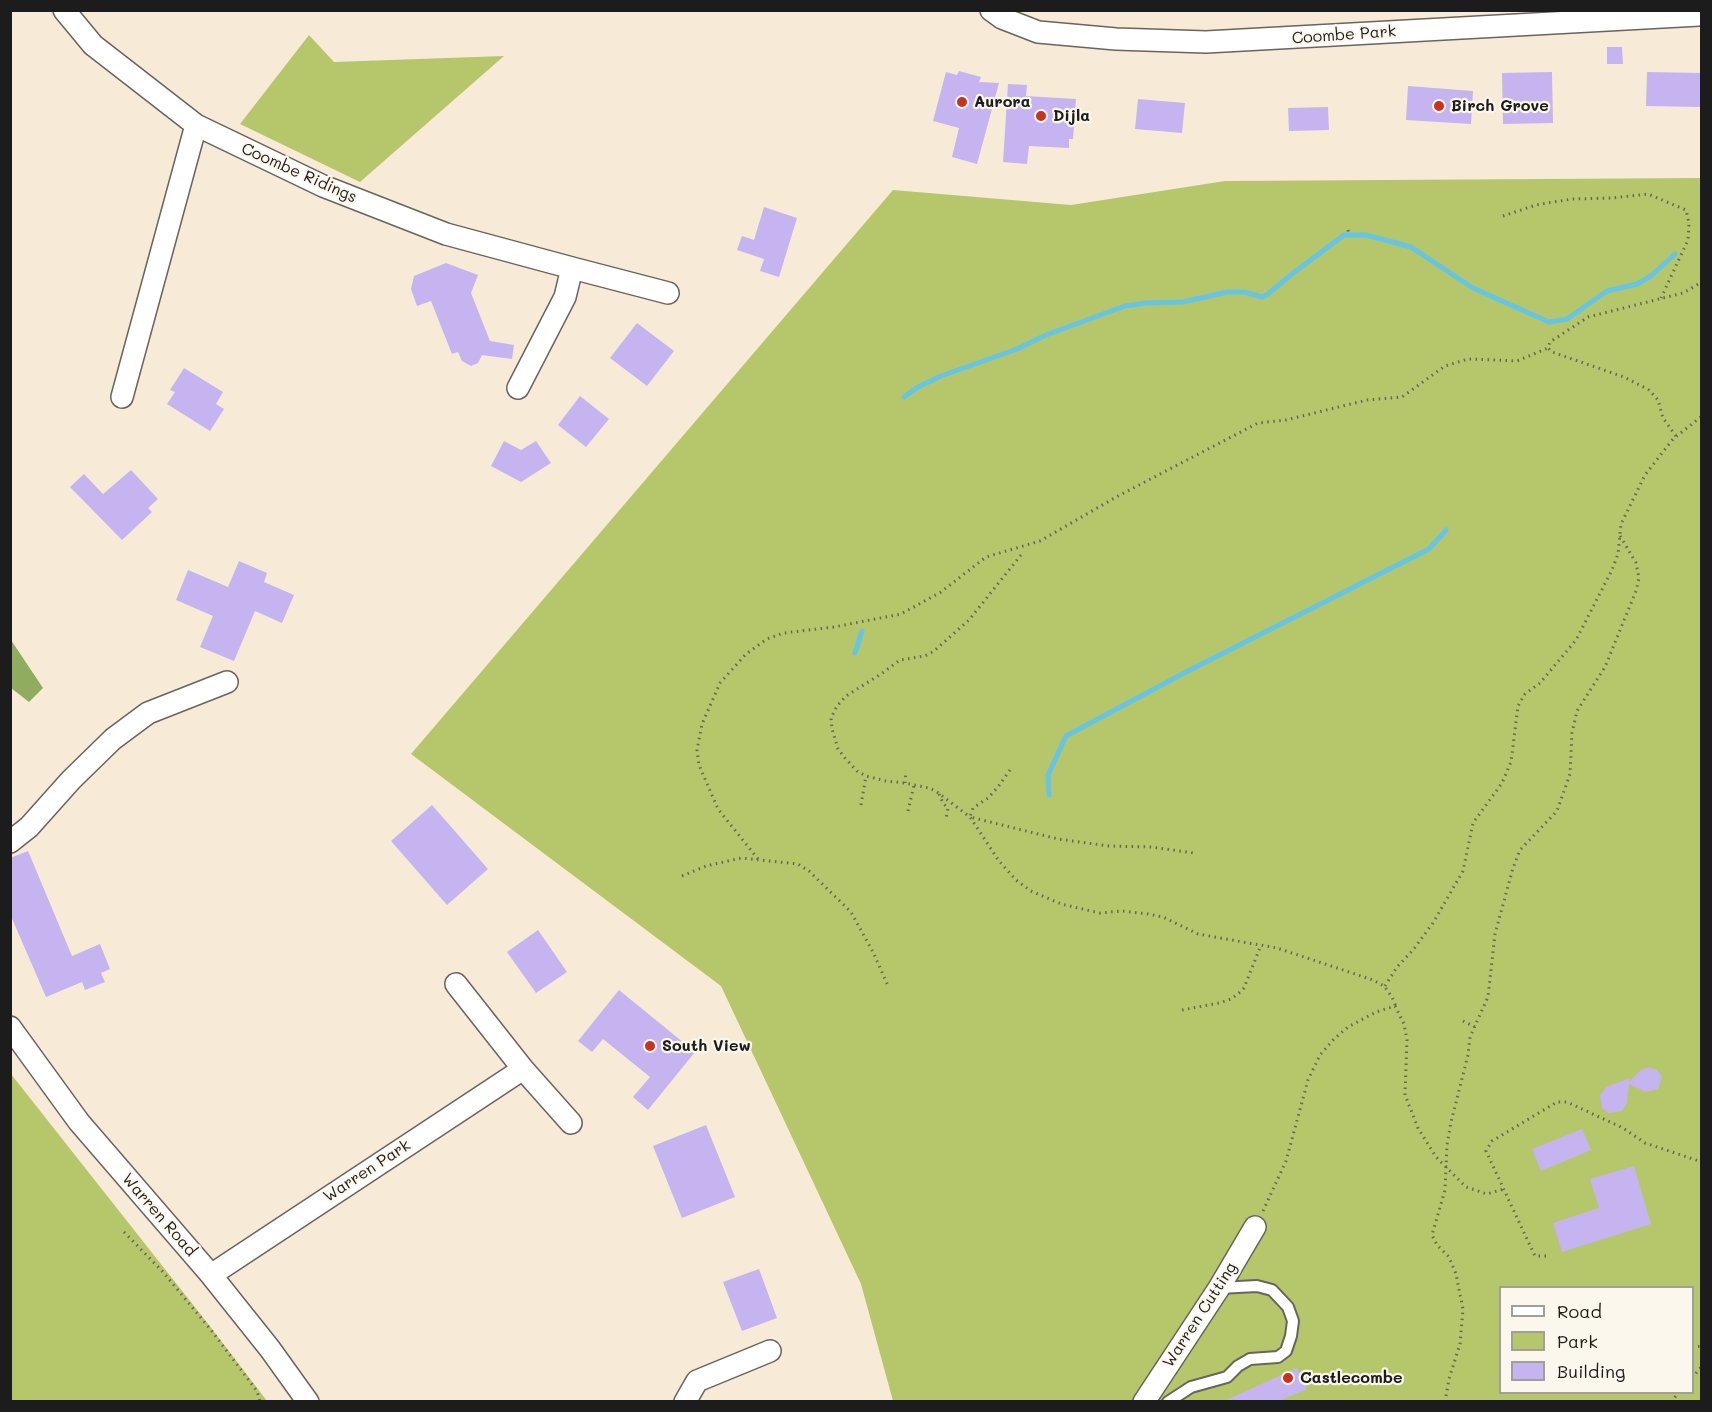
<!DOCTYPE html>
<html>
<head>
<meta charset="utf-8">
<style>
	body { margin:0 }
	#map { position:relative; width:1712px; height:1412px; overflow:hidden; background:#f7ebd7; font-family:Mali,sans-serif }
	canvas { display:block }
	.frame { position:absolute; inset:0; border:12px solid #1c1c1c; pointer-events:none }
	.legend { position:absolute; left:1499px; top:1286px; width:195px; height:108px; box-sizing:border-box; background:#fbf7ec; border:2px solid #a29f99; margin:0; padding:8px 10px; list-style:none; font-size:18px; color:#1c1c1c }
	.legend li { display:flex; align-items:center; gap:12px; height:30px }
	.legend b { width:30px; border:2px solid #a29f99 }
</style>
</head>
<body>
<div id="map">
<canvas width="1712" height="1412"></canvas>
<div class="frame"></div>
<ul class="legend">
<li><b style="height:8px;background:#fff"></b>Road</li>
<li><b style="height:16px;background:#b5c76a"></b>Park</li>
<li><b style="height:16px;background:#c5b4ef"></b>Building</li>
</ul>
</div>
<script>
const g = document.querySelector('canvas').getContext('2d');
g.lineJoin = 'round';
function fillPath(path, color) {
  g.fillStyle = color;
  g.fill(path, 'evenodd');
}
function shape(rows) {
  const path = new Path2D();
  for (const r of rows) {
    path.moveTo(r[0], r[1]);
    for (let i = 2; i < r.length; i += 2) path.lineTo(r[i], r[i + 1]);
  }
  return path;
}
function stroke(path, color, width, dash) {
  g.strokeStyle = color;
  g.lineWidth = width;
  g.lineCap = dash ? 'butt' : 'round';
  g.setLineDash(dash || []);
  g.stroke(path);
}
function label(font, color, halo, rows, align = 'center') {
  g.font = font + ' Mali,sans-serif';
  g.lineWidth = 4.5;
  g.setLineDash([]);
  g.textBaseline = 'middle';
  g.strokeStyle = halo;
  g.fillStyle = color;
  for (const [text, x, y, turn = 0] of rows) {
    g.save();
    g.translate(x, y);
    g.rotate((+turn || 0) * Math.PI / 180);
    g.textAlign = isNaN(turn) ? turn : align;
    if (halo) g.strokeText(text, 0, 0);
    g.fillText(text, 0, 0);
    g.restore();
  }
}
const green = shape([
	[309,35,334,62,504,56,360,182,240,124],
	[1701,178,1701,1401,893,1401,861,1284,721,986,411,754,893,190,1071,205,1225,181],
	[1500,1288,1692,1288,1692,1392,1500,1392],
	[11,1074,209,1325,267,1401,11,1401]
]);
const forest = shape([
	[11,640,43,688,29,702,11,688]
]);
const stream = shape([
	[904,397,918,387,941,376,1017,349,1046,335,1125,306,1146,303,1183,302,1227,292,1244,292,1262,297,1268,294,1292,274,1344,235,1366,235,1411,247,1473,288,1549,322,1567,319,1607,291,1637,284,1651,276,1675,254],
	[855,653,862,631],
	[1049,795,1048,775,1066,736,1186,672,1429,549,1446,530]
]);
const building = shape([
	[1607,47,1622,47,1623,64,1607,64],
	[959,71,981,77,979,82,999,83,977,164,952,157,959,128,933,121,946,72,957,75],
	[1552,72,1553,123,1503,124,1502,73],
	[1647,72,1701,73,1701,107,1646,106],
	[1008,84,1027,85,1026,96,1076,99,1073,139,1069,139,1069,148,1029,146,1027,164,1003,162],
	[1408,86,1473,91,1471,124,1406,120],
	[1138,99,1185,103,1182,133,1135,129],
	[1328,107,1329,130,1289,131,1288,108],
	[764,207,797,218,779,277,760,271,764,259,737,250,742,236,754,240],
	[446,263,478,275,471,293,490,341,514,345,512,359,482,355,478,363,471,366,462,361,458,352,452,354,431,301,417,306,411,289,414,276],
	[637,323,674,351,647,386,610,358],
	[184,368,223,392,216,404,224,409,210,431,167,404,175,392,170,390],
	[580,396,609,419,586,447,558,425],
	[504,441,521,450,536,441,551,463,521,482,491,466],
	[131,470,158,499,148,508,152,512,122,540,70,487,84,474,103,494],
	[239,561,267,573,264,582,294,595,282,623,255,611,234,661,200,647,213,616,176,600,188,570,228,587],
	[432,805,488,869,447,905,391,841],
	[28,851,72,956,100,944,110,969,101,973,105,982,85,990,82,982,46,997,10,914,10,858],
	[538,930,567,972,536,993,507,952],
	[619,990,695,1052,648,1110,633,1097,650,1077,603,1039,592,1052,578,1041],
	[1649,1067,1657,1070,1662,1077,1658,1089,1646,1092,1629,1084,1627,1103,1622,1111,1609,1113,1602,1108,1600,1095,1606,1087,1630,1078,1629,1082,1641,1070],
	[706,1125,735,1197,682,1218,653,1146],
	[1582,1129,1591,1150,1541,1171,1532,1149],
	[1634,1166,1651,1224,1562,1252,1553,1223,1599,1208,1590,1179],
	[759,1269,777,1318,742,1331,723,1282],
	[1297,1368,1307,1389,1279,1401,1224,1401]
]);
const path = shape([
	[1503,216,1536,205,1572,199,1612,198,1648,194,1686,210,1689,223,1688,240,1661,298],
	[1348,230,1349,236],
	[1676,436,1663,418,1658,400,1649,390,1624,377,1552,352,1548,348,1550,342,1588,317,1683,293,1702,282],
	[1021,555,969,620,934,651,925,656,900,660,881,674,846,696,837,706,831,718,832,729,838,749,845,758,857,771,866,776,886,781,905,783,929,788,937,792,970,817,999,861,1016,880,1031,891,1061,904,1100,913,1122,911,1148,914,1163,917,1198,934,1277,948,1373,980,1384,986,1392,997,1397,1009],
	[1010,770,998,787,988,798,973,808,970,817,1058,839,1109,846,1151,847,1194,853],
	[905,783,906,771],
	[939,794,943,803,948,808,946,819],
	[861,805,866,776],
	[908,811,914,785],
	[758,859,718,809,699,765,697,750,702,724,720,683,746,654,767,639,784,633,834,627,901,614,941,592,986,557,1040,541,1118,496,1258,423,1286,420,1367,400,1402,397,1445,366,1468,359,1517,361,1548,348],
	[682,876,706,866,741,858,798,864,809,871,851,912,873,952,889,988],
	[1385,986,1397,967,1413,950,1433,923,1463,871,1473,823,1502,783,1511,762,1518,706,1525,694,1540,683,1576,640,1612,570,1618,554,1621,524,1645,475,1673,439,1702,416],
	[1182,1010,1219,1003,1231,999,1239,993,1244,988,1261,945],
	[1463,1021,1475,1027],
	[1263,1211,1286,1161,1308,1080,1320,1055,1334,1039,1348,1027,1376,1012,1395,1006,1404,1024,1407,1040,1405,1095,1418,1128,1436,1157,1466,1187,1487,1194,1504,1189],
	[124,1232,163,1272,211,1330,257,1391,260,1402],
	[1546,1256,1535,1256,1526,1237,1486,1151,1492,1141,1557,1102,1567,1102,1623,1128,1645,1143,1702,1162],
	[1692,1347,1702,1346],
	[1692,1378,1702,1366],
	[1445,1402,1449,1379,1460,1344,1463,1309,1456,1274,1452,1264,1448,1256,1437,1245,1432,1235,1445,1190,1447,1145,1451,1122,1468,1055,1470,1037,1488,997,1495,934,1513,868,1520,850,1557,811,1570,774,1572,733,1577,711,1605,667,1636,591,1639,578,1636,563,1619,534],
	[1671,1402,1679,1392]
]);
const lane = shape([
	[1168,1402,1191,1387,1227,1377,1238,1366,1250,1359,1278,1357,1286,1351,1291,1336,1293,1321,1288,1307,1272,1290,1257,1286,1219,1288]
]);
const street = shape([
	[64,10,93,45,196,125,323,186,446,234,572,268,565,297,518,388],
	[991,10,1002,18,1038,32,1116,39,1206,42,1699,15,1699,10],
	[572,268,668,293],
	[122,397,196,125],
	[10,842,29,827,71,780,113,739,148,713,227,682],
	[456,984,523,1069,571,1123],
	[10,1027,79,1122,211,1275,270,1349,308,1402],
	[211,1275,523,1069],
	[685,1402,697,1381,770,1351],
	[1144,1402,1219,1288,1255,1227]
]);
const markers = [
	[962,102,6,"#c8321e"],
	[1439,106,6,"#c8321e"],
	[1041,116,6,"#c8321e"],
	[650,1046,6,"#c8321e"],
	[1288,1378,6,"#c8321e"]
];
const streetNames = [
	["Coombe Park",1344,35,-4],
	["Coombe Ridings",299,173,24],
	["Warren Park",367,1171,-33],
	["Warren Road",159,1215,49],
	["Warren Cutting",1200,1315,-57]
];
const poiNames = [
	["Aurora",974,102],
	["Birch Grove",1451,106],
	["Dijla",1053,116],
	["South View",662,1046],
	["Castlecombe",1300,1378]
];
fillPath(green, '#b5c76a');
fillPath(forest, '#90ac5e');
stroke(stream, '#66c4e4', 5);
fillPath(building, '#c5b4ef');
stroke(lane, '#69645d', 14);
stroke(street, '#69645d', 24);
stroke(path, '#69645d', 3, [1.5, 4.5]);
stroke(lane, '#fff', 10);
stroke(street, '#fff', 21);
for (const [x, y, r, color] of markers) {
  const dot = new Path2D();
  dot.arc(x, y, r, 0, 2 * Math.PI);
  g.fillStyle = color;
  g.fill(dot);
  stroke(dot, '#fbf7ec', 2);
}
label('16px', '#1c1c1c', '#fbf7ec', streetNames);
label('bold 16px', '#1c1c1c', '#fbf7ec', poiNames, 'left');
</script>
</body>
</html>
